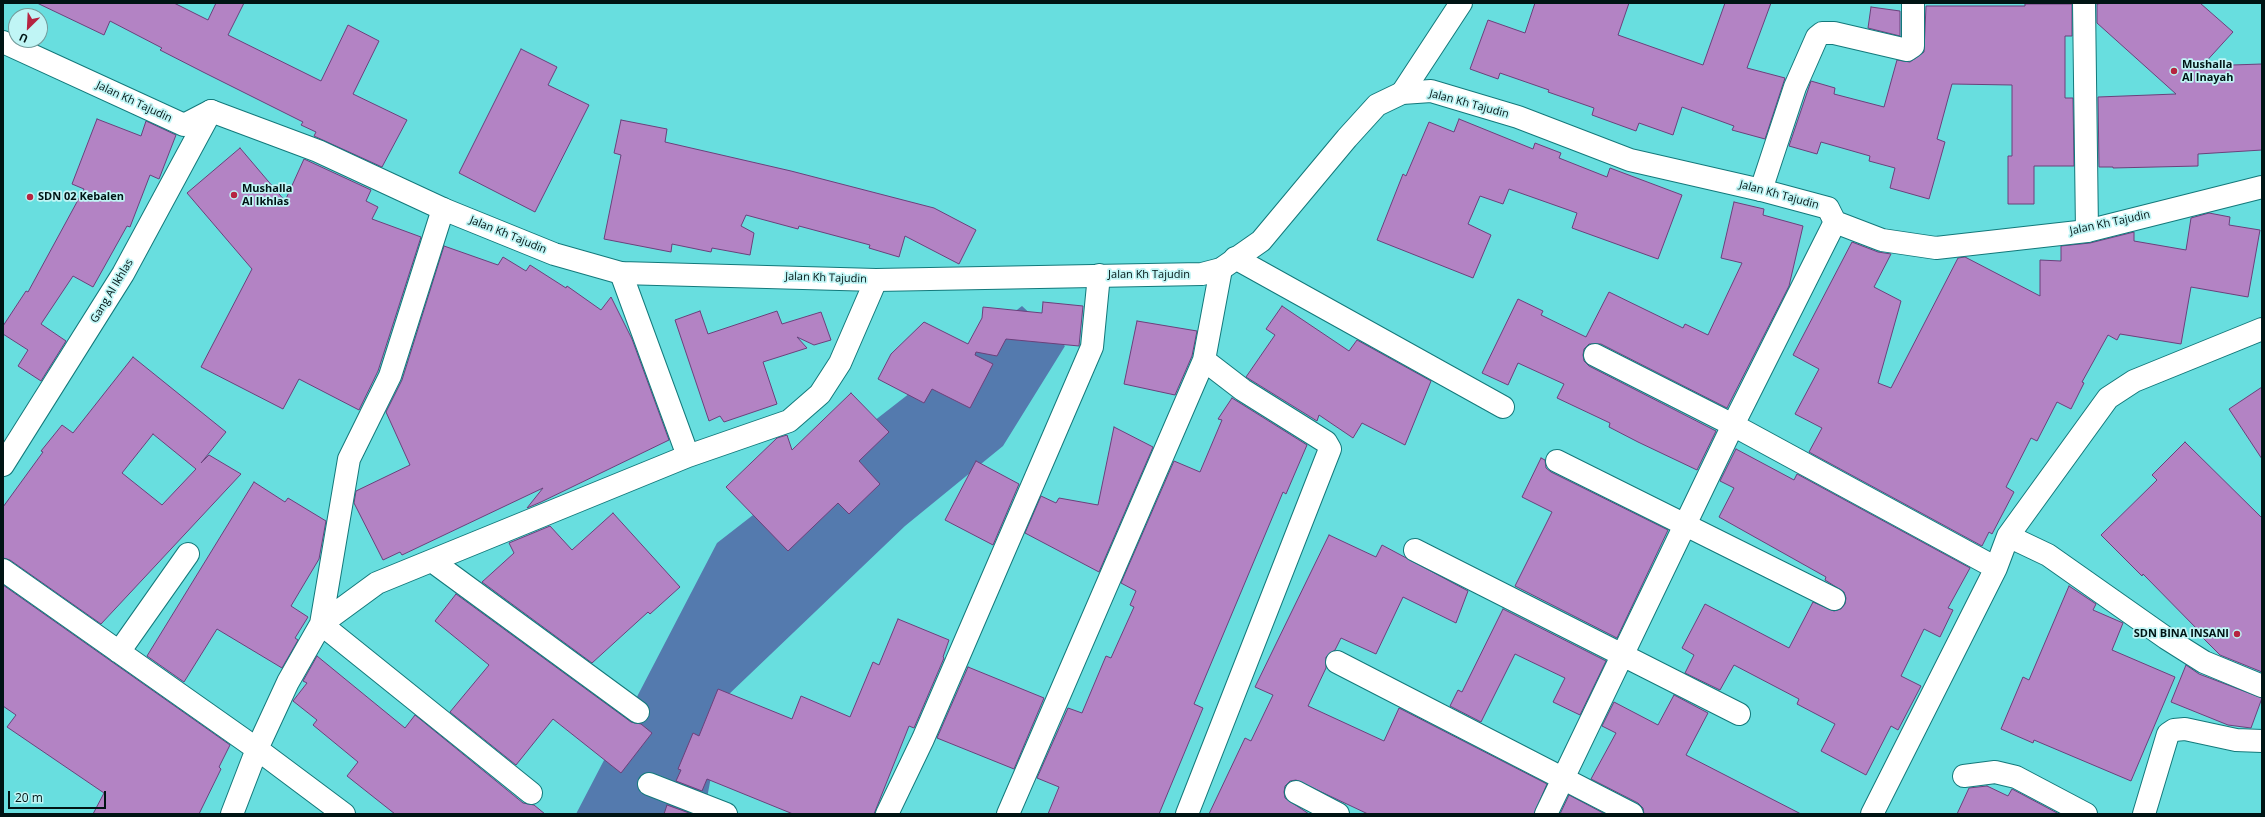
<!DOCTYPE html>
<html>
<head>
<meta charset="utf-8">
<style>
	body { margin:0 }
	#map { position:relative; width:2265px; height:817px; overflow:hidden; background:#68dedf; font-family:"Open Sans",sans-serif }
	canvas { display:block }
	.frame { position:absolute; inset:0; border:4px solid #001414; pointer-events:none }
	.north { position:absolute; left:8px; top:8px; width:40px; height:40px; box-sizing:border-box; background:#c0f5f5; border:1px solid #739b9b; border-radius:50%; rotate:204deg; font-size:11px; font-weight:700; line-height:16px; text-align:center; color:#001414 }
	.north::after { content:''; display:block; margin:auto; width:14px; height:18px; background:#b62440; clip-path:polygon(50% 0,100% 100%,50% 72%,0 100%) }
	.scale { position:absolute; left:8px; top:791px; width:98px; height:18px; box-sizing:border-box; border:2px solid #001414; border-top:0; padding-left:5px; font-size:12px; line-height:14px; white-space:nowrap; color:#001414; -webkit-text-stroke:3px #c0f5f5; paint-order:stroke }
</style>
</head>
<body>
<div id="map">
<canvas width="2265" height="817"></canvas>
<div class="frame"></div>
<div class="north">U</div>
<div class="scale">20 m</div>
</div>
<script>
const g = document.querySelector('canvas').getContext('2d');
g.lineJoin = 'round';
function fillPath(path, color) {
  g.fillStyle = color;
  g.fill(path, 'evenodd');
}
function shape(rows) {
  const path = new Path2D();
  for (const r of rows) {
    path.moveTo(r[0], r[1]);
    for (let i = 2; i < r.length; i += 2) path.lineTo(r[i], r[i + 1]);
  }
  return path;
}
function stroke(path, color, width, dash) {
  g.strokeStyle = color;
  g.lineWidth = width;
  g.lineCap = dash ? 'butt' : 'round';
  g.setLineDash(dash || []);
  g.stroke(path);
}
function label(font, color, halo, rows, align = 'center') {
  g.font = font + ' "Open Sans",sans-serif';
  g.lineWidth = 3.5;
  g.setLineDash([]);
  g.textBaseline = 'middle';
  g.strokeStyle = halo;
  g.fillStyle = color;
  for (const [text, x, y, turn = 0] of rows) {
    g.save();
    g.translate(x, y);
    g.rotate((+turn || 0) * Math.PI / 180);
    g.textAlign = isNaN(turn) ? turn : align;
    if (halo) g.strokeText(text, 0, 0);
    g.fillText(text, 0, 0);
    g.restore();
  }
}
const water = shape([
	[1022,306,1065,346,1003,446,905,526,726,697,704,814,576,814,717,543]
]);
const building = shape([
	[37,3,174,3,208,20,216,3,244,3,228,35,321,81,348,25,379,41,353,94,407,120,382,167,314,136,316,132,301,125,303,122,203,72,160,50,162,48,110,21,104,35,37,3],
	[1535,3,1629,3,1618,35,1703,65,1725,3,1771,3,1747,68,1785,78,1765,139,1732,130,1734,126,1682,107,1673,135,1639,123,1636,131,1592,115,1594,108,1548,92,1549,90,1500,73,1498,79,1470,69,1488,20,1525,33,1535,3],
	[2103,3,2200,3,2233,32,2202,66,2262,64,2262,150,2198,154,2198,166,2113,168,2113,167,2099,167,2098,97,2176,94,2097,23,2097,4,2103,3],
	[2025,4,2072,4,2072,36,2065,36,2065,98,2073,98,2074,166,2034,166,2034,204,2008,204,2008,156,2012,156,2012,85,1952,84,1937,139,1945,142,1929,199,1890,188,1895,168,1869,161,1870,156,1821,142,1817,154,1789,146,1811,81,1835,88,1834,94,1884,107,1897,60,1910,62,1924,52,1926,6,2025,6,2025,4],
	[1871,7,1900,11,1900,36,1868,28,1871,7],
	[521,49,557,67,548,85,589,105,535,212,459,173,521,49],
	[97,119,141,136,146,121,176,135,159,179,150,175,130,227,127,226,93,287,73,276,41,324,66,341,41,381,18,366,28,350,3,334,3,326,26,291,28,292,84,189,72,184,97,119],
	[1459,119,1533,149,1535,143,1561,153,1559,158,1607,177,1610,168,1682,195,1658,259,1572,228,1577,213,1509,189,1503,204,1480,196,1468,224,1491,235,1473,278,1377,240,1403,174,1406,176,1429,122,1454,132,1459,119],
	[621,120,667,129,665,142,791,171,934,208,976,230,959,264,905,236,899,257,869,248,870,245,799,226,798,229,746,215,741,226,754,233,750,255,712,248,711,252,672,244,671,252,604,239,621,155,614,153,621,120],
	[240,148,285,201,304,159,371,190,366,201,378,207,372,219,421,237,378,371,359,410,299,379,283,409,201,367,252,269,187,193,240,148],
	[1734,202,1764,209,1763,215,1803,226,1789,286,1727,408,1601,344,1589,344,1584,349,1583,355,1584,361,1589,366,1716,431,1697,470,1638,442,1609,427,1610,423,1557,398,1564,384,1518,363,1508,385,1482,373,1518,299,1543,311,1541,315,1586,337,1609,292,1683,328,1685,324,1708,335,1742,263,1721,258,1734,202],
	[2209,213,2230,217,2229,225,2260,230,2248,297,2191,287,2181,344,2120,334,2117,340,2108,335,2082,382,2084,383,2071,409,2057,402,2037,441,2031,438,2006,487,2014,492,1992,534,1989,532,1982,546,1809,452,1822,428,1795,414,1819,369,1793,355,1852,242,1878,252,1891,254,1874,287,1901,301,1878,383,1891,388,1958,258,1965,257,2040,296,2040,260,2061,261,2061,246,2090,243,2134,232,2134,241,2186,250,2191,218,2209,213],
	[444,246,498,265,503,257,526,271,530,265,566,288,567,286,601,310,611,297,632,339,669,440,541,502,527,508,543,488,402,555,400,552,383,560,354,503,356,491,410,465,386,412,402,380,444,246],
	[1043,302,1083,306,1079,346,1006,339,997,356,976,352,975,355,993,364,970,408,932,389,924,403,878,379,891,354,924,322,968,344,982,318,983,307,1042,313,1043,302],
	[1282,306,1349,351,1357,340,1431,381,1405,445,1362,423,1353,438,1319,415,1317,421,1246,377,1275,335,1266,329,1282,306],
	[700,311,708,334,777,311,782,324,821,312,831,340,814,345,797,337,807,348,763,362,777,404,724,422,720,416,709,421,675,320,700,311],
	[1137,321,1197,331,1192,356,1175,395,1124,384,1137,321],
	[133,357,226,432,201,463,209,455,241,474,101,624,10,560,3,558,3,507,43,452,41,451,62,425,73,433,133,357],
	[153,434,196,469,162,505,122,473,153,434],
	[2262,387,2262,459,2229,409,2262,387],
	[851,393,889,432,859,461,880,484,849,514,838,503,788,551,726,487,777,438,787,435,792,450,851,393],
	[1232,398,1307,445,1286,494,1283,492,1194,704,1203,708,1159,814,1048,814,1059,787,1037,778,1068,708,1082,713,1106,656,1111,658,1134,607,1130,605,1136,591,1121,583,1174,461,1200,472,1222,420,1218,419,1232,398],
	[1114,427,1153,447,1099,572,1025,533,1041,496,1056,503,1059,498,1098,505,1114,427],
	[2185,442,2262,518,2262,672,2220,655,2199,634,2200,632,2143,574,2142,576,2101,535,2157,480,2152,475,2185,442],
	[1736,449,1794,480,1797,474,1970,568,1948,608,1953,610,1940,637,1924,629,1901,676,1921,686,1898,730,1891,726,1866,775,1821,751,1835,724,1797,704,1799,699,1734,665,1720,690,1685,673,1694,655,1682,648,1705,604,1789,648,1813,602,1834,611,1841,609,1845,604,1846,598,1844,592,1825,580,1826,577,1719,517,1734,488,1720,481,1736,449],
	[1541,458,1545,460,1546,468,1551,472,1668,530,1617,638,1515,586,1552,512,1522,497,1541,458],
	[976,461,1019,484,993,545,945,520,976,461],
	[254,482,285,502,288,498,326,521,319,559,291,606,308,617,295,638,298,640,282,668,217,629,184,682,147,656,254,482],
	[613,513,680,587,650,614,648,612,592,663,482,582,514,553,509,543,550,526,572,550,613,513],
	[1329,535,1376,557,1382,545,1468,591,1456,623,1403,597,1376,654,1341,638,1335,650,1326,657,1326,668,1308,706,1384,741,1399,708,1547,784,1534,814,1368,814,1296,780,1290,781,1285,786,1284,792,1285,798,1309,814,1209,814,1245,738,1251,741,1273,695,1255,687,1329,535],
	[3,585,230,745,219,767,221,769,199,814,93,814,104,793,7,727,16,715,3,706,3,585],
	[2069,586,2096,604,2093,610,2123,623,2112,650,2175,677,2131,781,2034,740,2033,743,2001,729,2023,677,2029,680,2069,586],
	[456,594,631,722,641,724,652,733,621,773,553,719,516,765,450,712,489,665,435,621,456,594],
	[1503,609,1606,661,1580,715,1553,702,1565,678,1515,654,1481,722,1450,706,1458,690,1462,692,1503,609],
	[898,619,949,640,943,657,944,658,914,728,909,726,874,814,793,814,707,779,702,791,676,781,681,770,678,769,693,733,699,736,718,689,792,719,801,696,850,717,873,662,879,665,898,619],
	[317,656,405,728,415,715,523,803,534,805,545,814,395,814,347,776,358,762,313,725,317,720,293,701,307,683,303,681,317,656],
	[2186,665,2199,674,2262,698,2251,728,2228,725,2171,702,2186,665],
	[968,667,1044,698,1014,769,937,738,968,667],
	[1674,695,1708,713,1686,755,1801,814,1644,814,1643,808,1638,803,1591,779,1616,733,1602,726,1614,702,1658,725,1674,695],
	[1987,786,2008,796,2012,789,2059,814,1957,814,1969,788,1987,786],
	[1569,795,1605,814,1560,814,1569,795],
	[667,805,692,814,664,814,667,805]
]);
const street = shape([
	[2084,3,2087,231],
	[1402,93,1461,3],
	[1761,190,1795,87,1817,37,1822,33,1834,33,1907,50,1913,46,1913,3],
	[443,209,390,376,349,459,321,624,531,793],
	[1235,258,1503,407],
	[621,273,688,456],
	[1595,355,1733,425,1996,568],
	[1557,461,1834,599],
	[3,465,123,274,211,111],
	[2008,536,2048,555,2166,638,2204,662,2262,686],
	[1415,550,1739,714],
	[432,561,638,712],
	[3,570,257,749,344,814],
	[119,652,188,554],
	[1337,662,1632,814],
	[1964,776,1995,772,2016,777,2086,814],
	[649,784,726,814],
	[1296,792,1338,814],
	[232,814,257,749,288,682,321,624,377,583,688,456,789,421,820,394,840,363,876,280],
	[887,814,923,739,1092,347,1099,275],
	[1008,814,1204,360,1221,269],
	[1187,814,1330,449,1326,442,1243,390,1204,360],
	[1546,814,1733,425,1835,222],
	[1872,814,1996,568,2008,536,2108,398,2134,381,2262,329],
	[2144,814,2168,734,2174,730,2185,729,2236,740,2262,741]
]);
const secondary = shape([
	[3,42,184,125,211,111,318,151,443,209,554,254,621,273,876,280,1202,274,1221,269,1261,241,1347,138,1377,105,1402,93,1431,91,1518,117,1630,160,1761,190,1828,208,1835,222,1882,240,1936,248,2087,231,2262,187]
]);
const markers = [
	[2174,71,4,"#b62440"],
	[234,195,4,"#b62440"],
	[30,197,4,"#b62440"],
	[2237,634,4,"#b62440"]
];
const poiNames = [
	["Mushalla",2182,65],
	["Al Inayah",2182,78],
	["Mushalla",242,189],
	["Al Ikhlas",242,202],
	["SDN 02 Kebalen",38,197],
	["SDN BINA INSANI",2229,634,"right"]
];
const streetNames = [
	["Jalan Kh Tajudin",134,102,25],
	["Jalan Kh Tajudin",1469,104,15],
	["Jalan Kh Tajudin",1779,195,15],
	["Jalan Kh Tajudin",2110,223,-12],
	["Jalan Kh Tajudin",508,235,22],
	["Jalan Kh Tajudin",1149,275],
	["Jalan Kh Tajudin",826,278,2],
	["Gang Al Ikhlas",112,291,-59]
];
fillPath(water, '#547aae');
fillPath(building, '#b383c4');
stroke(building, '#6b407b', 1);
stroke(street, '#13797b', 24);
stroke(secondary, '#13797b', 24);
stroke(street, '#fff', 22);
stroke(secondary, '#fff', 22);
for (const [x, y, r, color] of markers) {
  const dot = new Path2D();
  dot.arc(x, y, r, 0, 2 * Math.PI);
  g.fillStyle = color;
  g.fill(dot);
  stroke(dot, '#c0f5f5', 1.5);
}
label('bold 11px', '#001414', '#c0f5f5', poiNames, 'left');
label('11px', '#001414', '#c0f5f5', streetNames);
</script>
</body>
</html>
